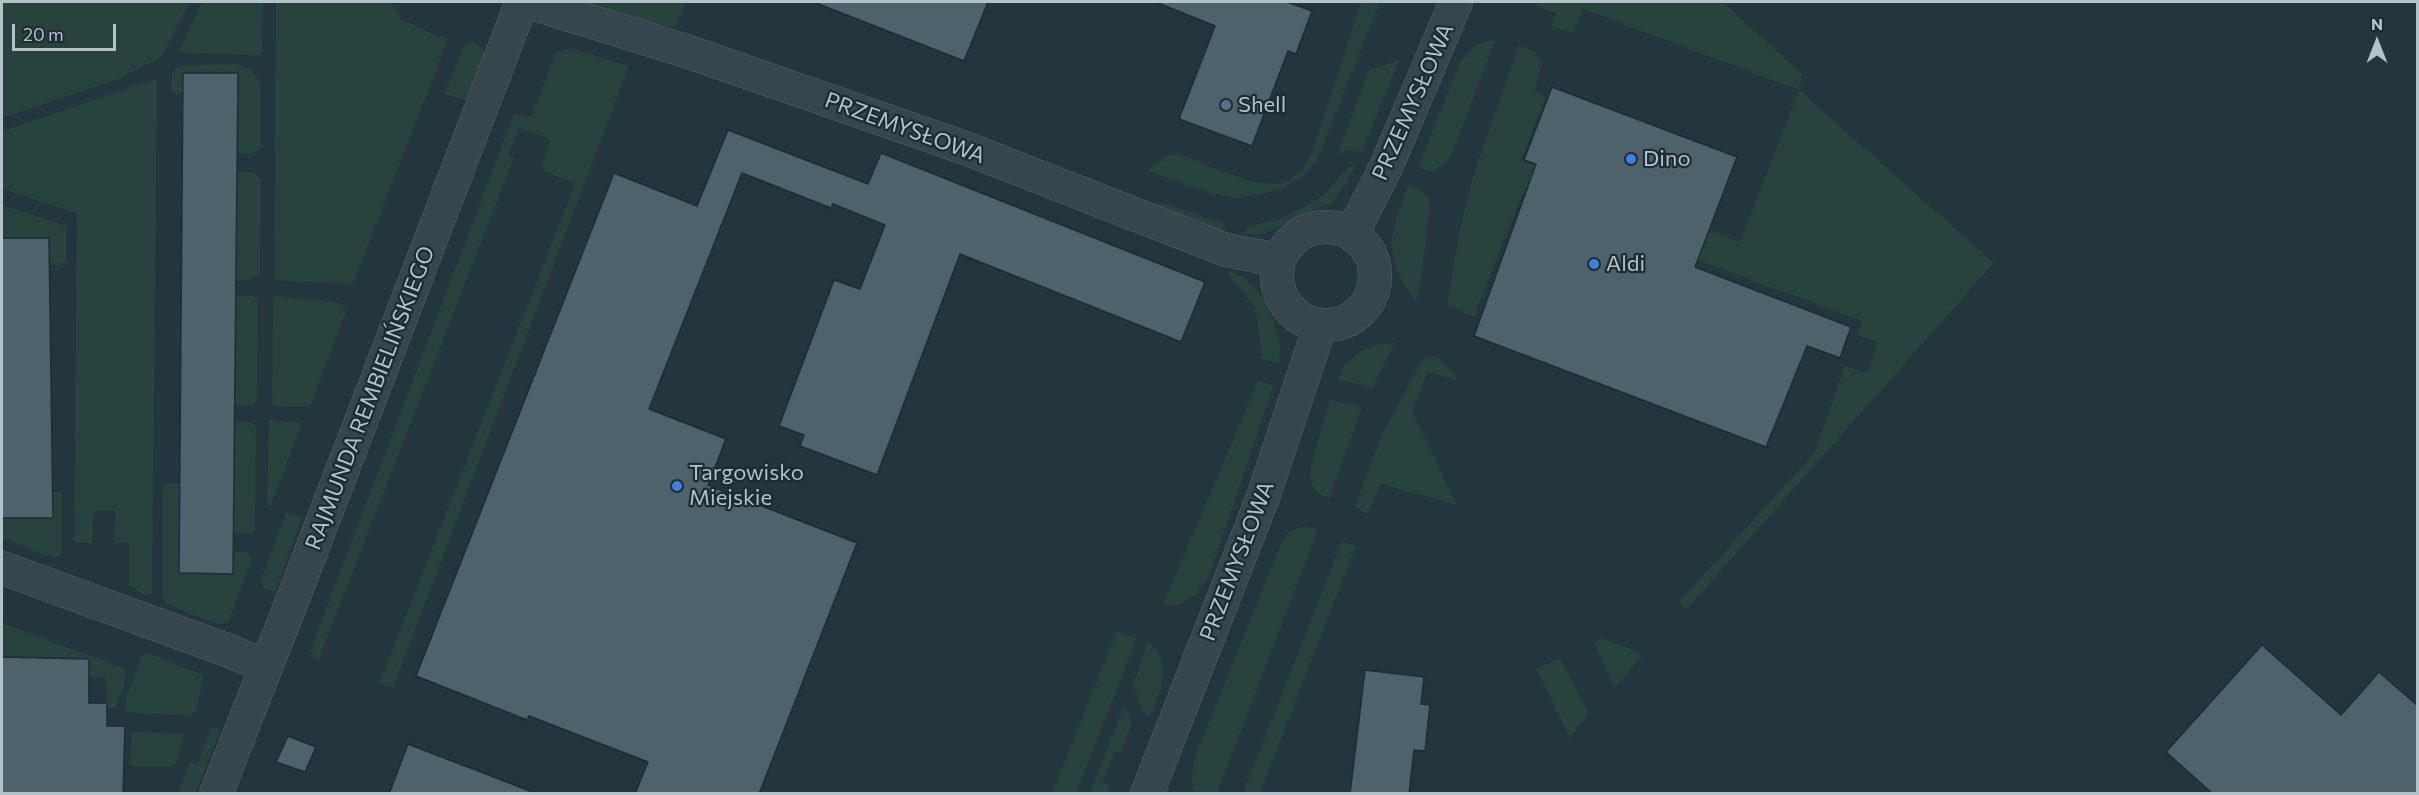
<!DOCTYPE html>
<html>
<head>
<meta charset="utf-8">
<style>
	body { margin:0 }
	#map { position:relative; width:2419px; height:795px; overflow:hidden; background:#23353d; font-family:Commissioner,sans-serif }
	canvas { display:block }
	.frame { position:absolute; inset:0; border:3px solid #b3c1c9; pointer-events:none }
	.north { position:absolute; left:2347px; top:12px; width:60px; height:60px; -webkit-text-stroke:4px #1d2b32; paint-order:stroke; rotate:0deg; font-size:16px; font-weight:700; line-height:24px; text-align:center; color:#b3c1c9 }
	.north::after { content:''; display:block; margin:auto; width:21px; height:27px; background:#b3c1c9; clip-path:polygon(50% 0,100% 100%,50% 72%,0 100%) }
	.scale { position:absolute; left:12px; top:24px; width:104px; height:27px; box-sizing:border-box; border:3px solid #b3c1c9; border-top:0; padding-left:8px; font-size:18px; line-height:21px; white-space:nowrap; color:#b3c1c9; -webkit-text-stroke:4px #1d2b32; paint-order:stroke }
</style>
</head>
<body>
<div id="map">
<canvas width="2419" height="795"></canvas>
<div class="frame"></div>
<div class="north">N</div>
<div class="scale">20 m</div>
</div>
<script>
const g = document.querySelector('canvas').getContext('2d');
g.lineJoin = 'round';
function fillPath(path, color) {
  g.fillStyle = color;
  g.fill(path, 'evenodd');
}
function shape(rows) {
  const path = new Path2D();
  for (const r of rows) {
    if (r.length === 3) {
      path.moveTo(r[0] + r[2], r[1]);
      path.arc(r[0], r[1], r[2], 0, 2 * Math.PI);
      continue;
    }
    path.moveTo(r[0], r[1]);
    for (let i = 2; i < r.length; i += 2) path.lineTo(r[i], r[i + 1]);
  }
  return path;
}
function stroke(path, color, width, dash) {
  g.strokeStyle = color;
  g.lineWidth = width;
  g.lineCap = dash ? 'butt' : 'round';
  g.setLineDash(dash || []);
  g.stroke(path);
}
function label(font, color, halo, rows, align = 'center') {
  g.font = font + ' Commissioner,sans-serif';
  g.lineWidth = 4.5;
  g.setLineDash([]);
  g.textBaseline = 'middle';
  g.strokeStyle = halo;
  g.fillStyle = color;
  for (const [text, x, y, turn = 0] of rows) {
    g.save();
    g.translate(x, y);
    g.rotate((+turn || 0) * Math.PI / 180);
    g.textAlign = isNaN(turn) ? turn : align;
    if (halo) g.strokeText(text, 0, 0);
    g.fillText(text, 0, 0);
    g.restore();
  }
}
const green = shape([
	[2,2,190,2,162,57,118,79,2,118],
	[202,2,263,2,262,55,178,53],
	[276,2,391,2,402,20,448,40,353,284,274,280],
	[586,2,686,2,675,28,634,18],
	[1361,2,1380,2,1316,163,1303,176,1281,190,1237,198,1213,194,1146,171,1169,155,1180,155,1254,183,1280,184,1291,180,1301,171,1312,153],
	[1538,2,1723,2,1802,74,1799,90,1994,263,1686,610,1679,602,1815,452,1845,365,1867,374,1878,343,1857,335,1862,321,1522,195,1474,317,1447,305,1460,229,1475,170,1519,45,1534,51,1540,59,1542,63,1535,91,1546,97,1521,160,1740,242,1799,90,1583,9,1573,34,1551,26,1556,13,1536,5],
	[1495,41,1454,149,1446,163,1433,171,1418,168,1459,64,1470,50,1482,42],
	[472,42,482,47,485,53,467,100,444,94,465,44],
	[570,48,629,66,393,688,379,684,575,184,541,169,550,139,520,128,508,155,514,158,318,661,310,651,514,114,531,117,556,52],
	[1399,60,1362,152,1350,150,1337,155,1369,70],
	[236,64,250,69,261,83,261,148,252,154,237,153,183,73,183,94,176,94,171,90,172,72,179,65],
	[157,78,152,593,145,595,129,585,129,543,114,543,115,511,94,511,92,543,74,542,77,213,2,189,2,131],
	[1356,164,1347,183,1331,203,1262,234,1244,234,1248,226,1275,221,1304,207,1323,195,1348,167],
	[236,172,254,172,261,180,260,273,250,280,236,281],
	[1409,184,1428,196,1430,207,1420,286,1416,302,1405,286,1395,267,1391,242,1398,212],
	[1149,202,1165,204,1224,224,1221,231,1162,210],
	[2,205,66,226,66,261,60,266,50,265,49,238,2,238],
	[1230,271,1245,278,1262,297,1273,320,1280,343,1279,363,1262,359,1255,307,1228,274],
	[235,296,252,296,258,300,257,399,254,406,235,406],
	[275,296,341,303,346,312,310,407,272,406,273,298],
	[1395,343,1373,387,1337,380,1343,367,1356,354,1374,345],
	[1431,356,1438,358,1456,375,1456,380,1428,372,1412,411,1457,505,1381,484,1367,514,1355,506,1382,435,1422,360,1426,357],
	[1258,381,1274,385,1209,577,1195,595,1178,605,1163,605],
	[1330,399,1362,408,1329,499,1319,493,1313,487,1310,477,1311,466],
	[269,420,302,423,271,505,267,507],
	[234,422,251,422,256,427,255,530,252,533,233,533],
	[169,483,179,483,179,573,233,574,233,552,247,552,252,560,228,622,219,625,166,604,162,595,162,489],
	[52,492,62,492,62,555,54,558,2,538,2,518,52,518],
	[286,512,302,518,275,593,263,588,261,580],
	[1303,526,1318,530,1217,793,1195,793,1192,789,1192,773,1195,757,1282,541,1290,531],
	[1342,541,1356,546,1260,793,1243,793],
	[2,623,126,669,124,685,115,708,107,707,105,677,89,677,89,659,2,657],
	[1117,631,1137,638,1076,793,1052,793],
	[1603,638,1637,652,1642,657,1614,688,1594,642],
	[1148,641,1158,651,1163,666,1162,686,1150,717,1145,715,1133,685],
	[147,653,204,675,196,711,190,716,128,712,125,706,127,696,142,655],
	[1560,658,1589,714,1570,738,1536,669],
	[1123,708,1129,713,1132,723,1121,752,1115,751,1103,782,1110,785,1107,793,1090,793],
	[211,727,221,729,196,793,178,793,190,762,197,765],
	[136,732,185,734,176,763,168,767,134,767,130,763,131,735]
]);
const building = shape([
	[816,2,988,2,964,61,816,3,816,2],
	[1159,2,1287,2,1312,11,1296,54,1288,51,1252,146,1179,119,1215,26,1158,3,1159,2],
	[183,73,238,73,233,574,179,573,183,73],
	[1552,87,1737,157,1695,267,1851,327,1840,358,1807,346,1766,447,1474,336,1536,164,1524,160,1552,87],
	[728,130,868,184,881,153,1205,282,1181,342,960,254,877,475,800,446,804,435,779,426,834,280,860,289,885,225,833,204,831,208,742,173,649,409,726,439,708,485,857,543,759,794,635,794,648,762,529,716,527,720,416,676,614,173,697,206,728,130],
	[2,238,49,238,53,518,2,518,2,238],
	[2262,645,2341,715,2379,672,2418,706,2418,794,2213,794,2166,752,2262,645],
	[2,657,89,659,89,703,107,703,107,726,125,726,123,794,2,794,2,657],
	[1365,670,1424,677,1421,704,1430,705,1425,751,1414,750,1409,794,1350,794,1365,670],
	[288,736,316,747,305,772,276,762,288,736],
	[408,744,530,791,529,794,389,794,408,744]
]);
const street = shape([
	[528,2,686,51,965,148,1226,250,1279,260],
	[1326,276,49],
	[1352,234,1386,167,1456,2],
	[2,568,224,649,266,666],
	[216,794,289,609,522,2],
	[1147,794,1263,497,1320,326]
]);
const markers = [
	[1226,105,6,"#5c6f8a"],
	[1631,159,6,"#3f7fe0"],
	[1594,264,6,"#3f7fe0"],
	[677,486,6,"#3f7fe0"]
];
const streetNames = [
	["PRZEMYSŁOWA",1413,102,-66],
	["PRZEMYSŁOWA",905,128,20],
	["RAJMUNDA REMBIELIŃSKIEGO",370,398,-69],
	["PRZEMYSŁOWA",1237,561,-69]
];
const poiNames = [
	["Shell",1238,105],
	["Dino",1643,159],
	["Aldi",1606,264],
	["Targowisko",689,473],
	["Miejskie",689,498]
];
fillPath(green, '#28423d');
fillPath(building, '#4e626b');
stroke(building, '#1e2d34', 1.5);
stroke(street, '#55646b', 34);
stroke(street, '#37464d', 33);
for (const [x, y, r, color] of markers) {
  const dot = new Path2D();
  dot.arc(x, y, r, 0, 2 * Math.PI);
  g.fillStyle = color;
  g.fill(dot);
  stroke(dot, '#1d2b32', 2);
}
label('22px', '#b3c1c9', '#1d2b32', streetNames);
label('22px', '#b3c1c9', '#1d2b32', poiNames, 'left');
</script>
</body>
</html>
